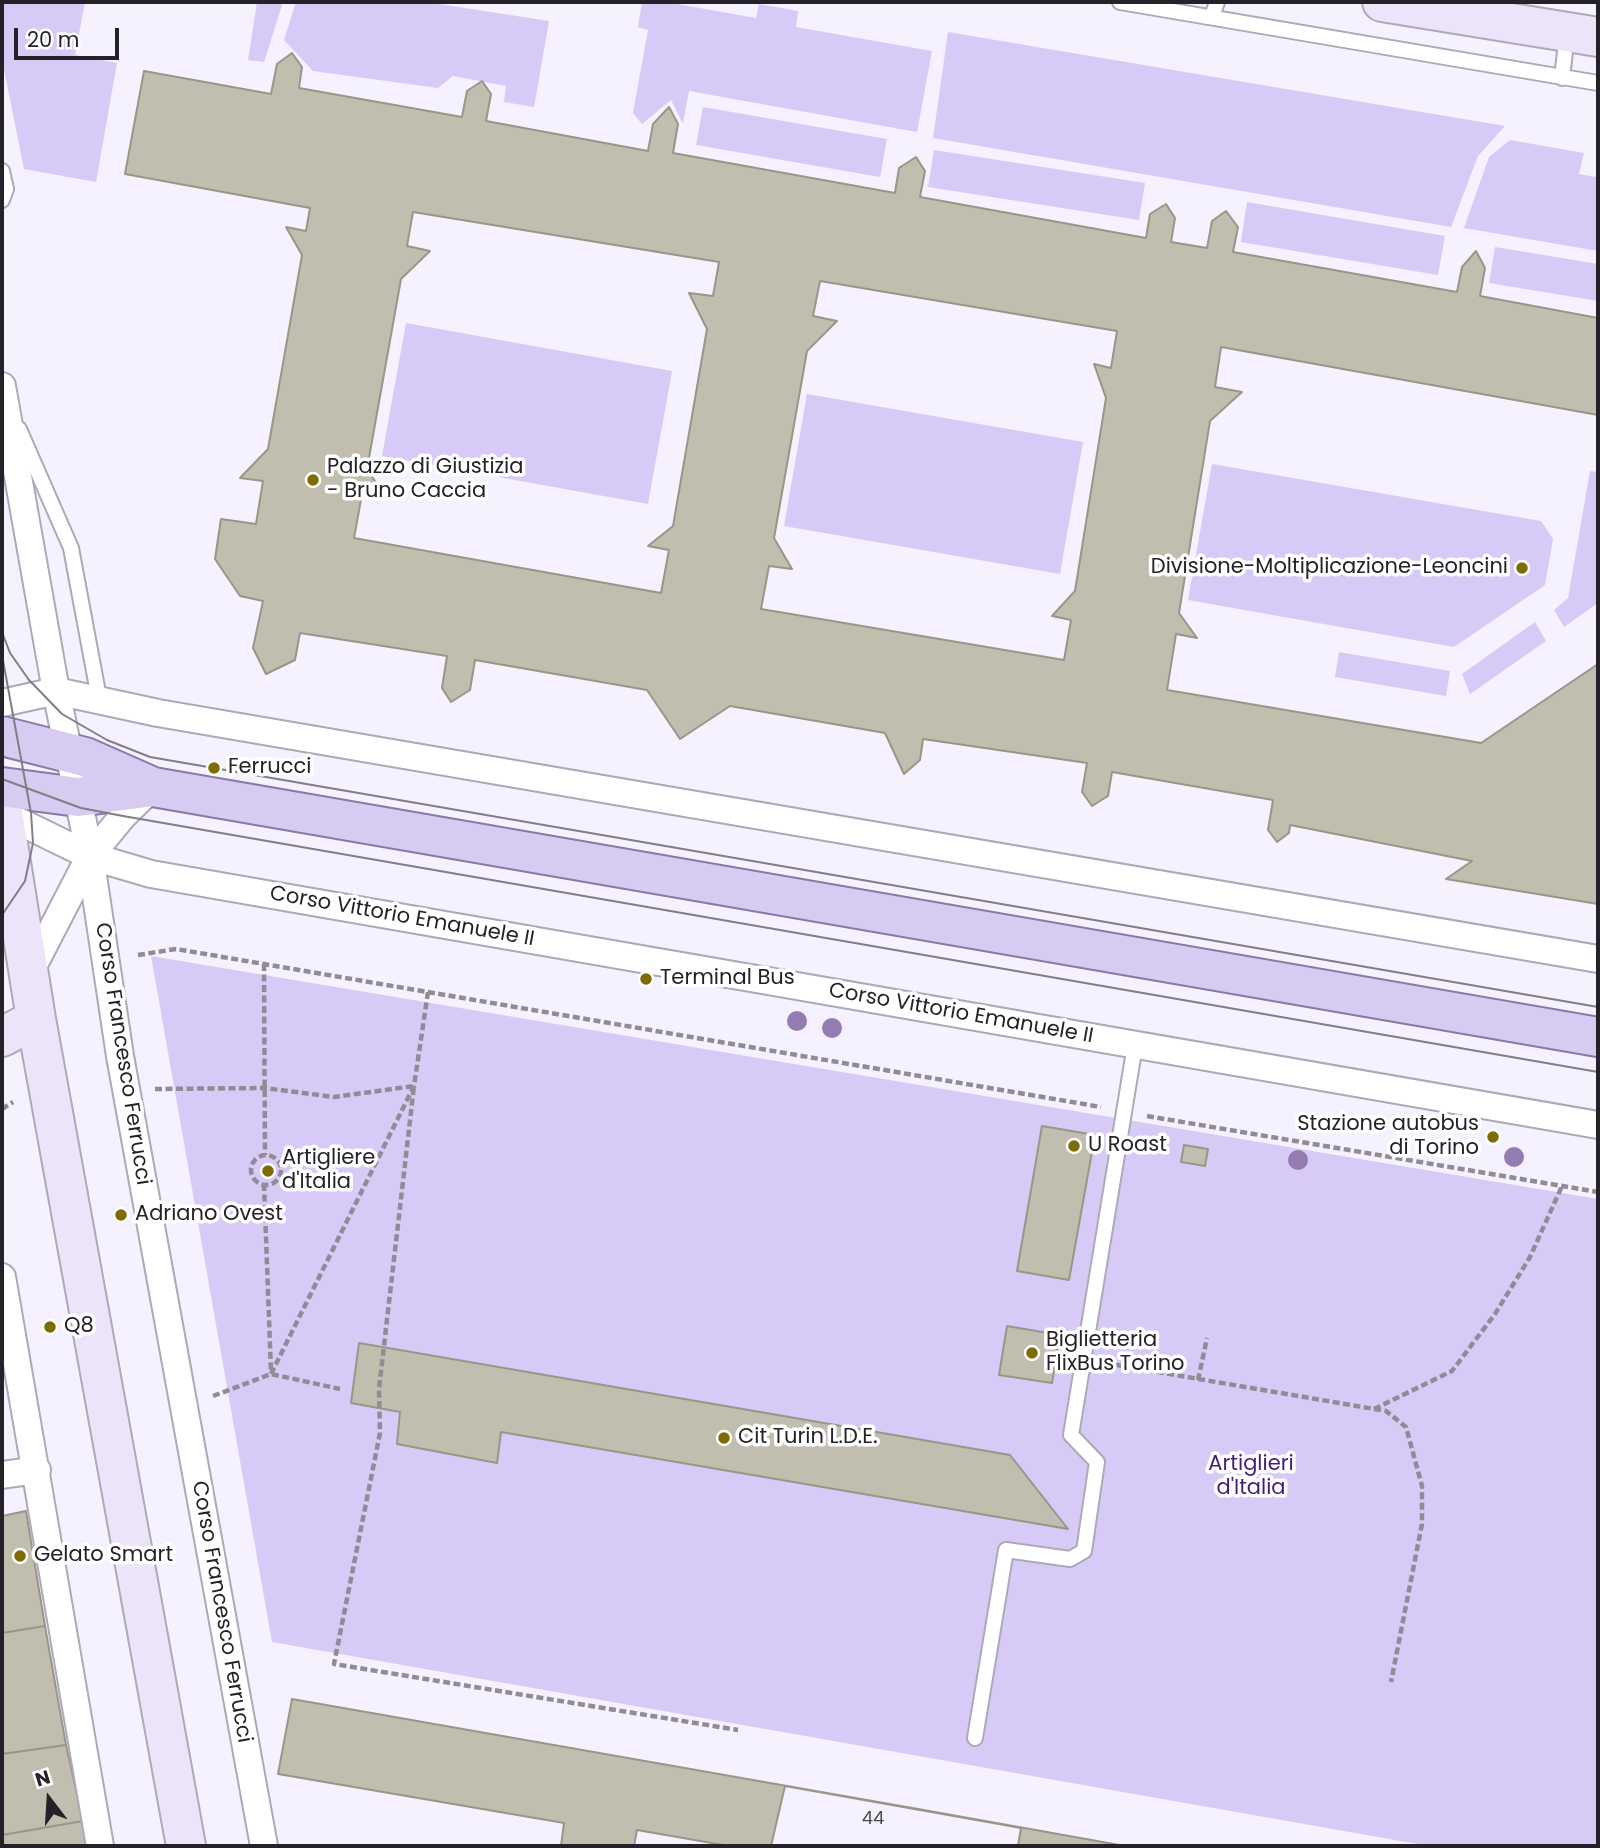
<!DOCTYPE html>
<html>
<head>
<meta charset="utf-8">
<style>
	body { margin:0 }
	#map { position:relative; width:1600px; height:1848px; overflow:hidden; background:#f5f1fe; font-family:Poppins,sans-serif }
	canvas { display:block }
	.frame { position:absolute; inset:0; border:4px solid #242228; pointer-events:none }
	.north { position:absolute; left:14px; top:1764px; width:70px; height:70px; -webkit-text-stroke:5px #fff; paint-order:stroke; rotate:343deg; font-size:19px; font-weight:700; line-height:28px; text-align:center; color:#242228 }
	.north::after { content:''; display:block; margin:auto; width:24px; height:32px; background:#242228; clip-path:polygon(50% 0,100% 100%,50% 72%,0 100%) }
	.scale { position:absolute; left:14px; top:28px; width:105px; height:32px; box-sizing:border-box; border:4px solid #242228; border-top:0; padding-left:9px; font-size:21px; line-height:24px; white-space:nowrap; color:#242228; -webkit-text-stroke:5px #fff; paint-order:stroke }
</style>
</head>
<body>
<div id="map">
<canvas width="1600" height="1848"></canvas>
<div class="frame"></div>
<div class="north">N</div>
<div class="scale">20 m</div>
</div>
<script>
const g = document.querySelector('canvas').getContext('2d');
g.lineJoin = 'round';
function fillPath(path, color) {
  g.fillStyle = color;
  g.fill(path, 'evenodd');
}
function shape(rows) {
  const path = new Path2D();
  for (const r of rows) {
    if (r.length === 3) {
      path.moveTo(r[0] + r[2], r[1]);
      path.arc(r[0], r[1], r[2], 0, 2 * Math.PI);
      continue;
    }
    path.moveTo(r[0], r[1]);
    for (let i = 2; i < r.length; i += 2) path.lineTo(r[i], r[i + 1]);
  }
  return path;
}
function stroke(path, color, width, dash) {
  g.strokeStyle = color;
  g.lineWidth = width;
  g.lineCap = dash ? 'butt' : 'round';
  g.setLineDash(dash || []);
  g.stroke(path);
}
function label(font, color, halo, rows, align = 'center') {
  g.font = font + ' Poppins,sans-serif';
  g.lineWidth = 7;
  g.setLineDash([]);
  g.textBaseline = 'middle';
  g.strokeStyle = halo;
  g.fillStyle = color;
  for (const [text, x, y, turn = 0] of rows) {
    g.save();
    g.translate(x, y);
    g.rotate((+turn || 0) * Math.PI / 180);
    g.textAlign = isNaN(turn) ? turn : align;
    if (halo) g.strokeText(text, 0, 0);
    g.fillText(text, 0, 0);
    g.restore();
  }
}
const green = shape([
	[2,2,85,2,75,55,117,63,96,182,24,169,2,59],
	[257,2,283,2,264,62,248,60],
	[296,2,426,2,549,21,534,107,504,102,506,86,453,76,438,88,313,71,284,40],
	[642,2,666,2,756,18,759,4,798,11,796,27,932,51,917,132,689,91,683,124,671,100,642,124,633,113,648,30,638,27],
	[948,32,1505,126,1478,156,1451,227,933,138],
	[703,107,887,139,880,177,696,145],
	[1510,140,1584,153,1579,174,1596,177,1598,168,1598,251,1464,228,1489,157],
	[934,150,1145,183,1139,220,928,187],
	[1247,202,1445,236,1438,275,1241,242],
	[1495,247,1598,264,1598,301,1489,283],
	[406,323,672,371,648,504,382,456],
	[807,394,1083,442,1060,574,784,526],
	[1212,464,1541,521,1553,539,1545,585,1454,647,1188,600],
	[1590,471,1598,472,1598,603,1564,627,1554,610,1568,598],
	[1535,622,1546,641,1470,694,1462,674],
	[1339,652,1450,671,1446,696,1335,677],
	[151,956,1598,1199,1598,1846,1429,1846,272,1642]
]);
const building = shape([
	[292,53,302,67,299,88,462,117,467,91,482,81,491,94,486,121,648,151,653,124,669,107,678,124,673,153,895,193,899,168,916,157,925,171,920,197,1146,238,1150,214,1166,204,1175,218,1171,242,1207,248,1212,221,1226,211,1238,227,1233,252,1457,292,1462,267,1476,251,1485,268,1480,296,1598,318,1598,415,1221,347,1215,387,1242,392,1210,421,1179,613,1197,638,1176,634,1167,690,1481,743,1598,664,1598,904,1446,879,1472,861,1290,825,1289,833,1277,842,1268,830,1273,800,1112,772,1108,796,1092,806,1082,792,1087,763,923,739,920,760,904,774,885,733,730,706,680,739,647,690,475,660,470,690,451,702,442,688,447,656,300,633,295,660,266,674,253,648,263,601,240,596,215,559,221,519,256,524,263,481,240,478,268,449,302,255,286,227,306,231,310,208,125,174,144,71,271,94,277,64,292,53],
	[413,212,719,262,713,296,689,293,707,329,673,526,648,546,669,550,661,593,354,538,362,494,386,498,367,469,401,279,430,251,407,246,413,212],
	[820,281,1117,331,1111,368,1094,364,1106,398,1075,591,1052,616,1071,620,1064,660,761,609,769,566,792,569,774,538,807,351,837,321,813,316,820,281],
	[1042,1126,1095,1135,1069,1280,1017,1271,1042,1126],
	[1184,1145,1208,1149,1205,1166,1181,1162,1184,1145],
	[1007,1326,1060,1335,1052,1383,999,1375,1007,1326],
	[359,1343,1010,1455,1068,1529,501,1432,497,1463,397,1444,400,1412,351,1403,359,1343],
	[26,1511,45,1626,2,1633,2,1516,26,1511],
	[45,1626,66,1745,2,1754,2,1633,45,1626],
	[292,1699,918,1809,1125,1846,729,1846,637,1830,634,1846,561,1846,564,1823,278,1774,292,1699],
	[66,1745,83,1821,2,1835,2,1754,66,1745],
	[785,1786,1021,1828,1018,1846,771,1846,785,1786],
	[83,1821,87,1846,4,1846,2,1835,83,1821]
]);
const path = shape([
	[138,955,176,949,1101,1107],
	[264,964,265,1155],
	[155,1089,265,1088,334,1097,414,1086,379,1389,380,1433,334,1664,738,1730],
	[2,1109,13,1102],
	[1147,1116,1598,1192],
	[266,1170,15],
	[264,1184,271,1372],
	[1105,1363,1386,1411,1406,1427,1422,1486,1422,1524,1391,1682],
	[271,1374,414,1086,428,992],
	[1198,1380,1207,1338],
	[213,1396,271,1374,340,1389],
	[1374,1409,1452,1371,1495,1314,1530,1257,1562,1186]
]);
const lane = shape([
	[1120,2,1598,83],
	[1212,17,1217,2],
	[1562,78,1567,34],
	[2,171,6,189,2,200],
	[19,429,71,548,99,698],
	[975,1738,1006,1550,1070,1559,1084,1551,1097,1462,1071,1435,1135,1045]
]);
const street = shape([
	[2,386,56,691,90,856,120,1056,264,1846],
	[2,703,56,691,158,713,1598,959],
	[2,813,90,856,151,874,1598,1125],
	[28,976,90,856,123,816,153,787],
	[2,1277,100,1846],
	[2,1475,37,1470]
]);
const secondary = shape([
	[1382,2,1598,37],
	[2,806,36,1019,186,1846],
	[2,1037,36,1019]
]);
const primary = shape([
	[2,736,85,757,153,787,1598,1037],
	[2,787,78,797,153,787]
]);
const tram = shape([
	[2,632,10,653,29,680,62,714,107,740,150,757,1598,1007],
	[2,655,31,813,33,843,25,881,2,915],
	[2,779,81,808,123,816,1598,1072]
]);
const trees = [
	[797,1021],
	[832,1028],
	[1514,1157],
	[1298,1160]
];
const markers = [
	[313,480,7,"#7d6b03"],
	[1522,568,7,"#7d6b03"],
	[214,768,7,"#7d6b03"],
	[646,979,7,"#7d6b03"],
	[1493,1137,7,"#7d6b03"],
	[1074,1146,7,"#7d6b03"],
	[268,1171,7,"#7d6b03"],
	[121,1215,7,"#7d6b03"],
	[50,1327,7,"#7d6b03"],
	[1032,1353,7,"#7d6b03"],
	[724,1438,7,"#7d6b03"],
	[20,1556,7,"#7d6b03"]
];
const numberNames = [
	["44",873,1819]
];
const poiNames = [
	["Palazzo di Giustizia",327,468],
	["- Bruno Caccia",327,492],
	["Divisione-Moltiplicazione-Leoncini",1508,568,"right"],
	["Ferrucci",228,768],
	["Terminal Bus",660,979],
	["Stazione autobus",1479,1125,"right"],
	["di Torino",1479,1149,"right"],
	["U Roast",1088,1146],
	["Artigliere",282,1159],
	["d'Italia",282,1183],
	["Adriano Ovest",135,1215],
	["Q8",64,1327],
	["Biglietteria",1046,1341],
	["FlixBus Torino",1046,1365],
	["Cit Turin L.D.E.",738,1438],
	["Gelato Smart",34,1556]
];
const streetNames = [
	["Corso Vittorio Emanuele II",402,917,10],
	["Corso Vittorio Emanuele II",961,1014,10],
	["Corso Francesco Ferrucci",122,1054,81],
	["Corso Francesco Ferrucci",221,1612,80]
];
const parkNames = [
	["Artiglieri",1251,1465],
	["d'Italia",1251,1489]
];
fillPath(green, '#d8caf7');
fillPath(building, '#c2beaf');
stroke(building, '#999687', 2);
stroke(lane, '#ada9b8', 18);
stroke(street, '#ada9b8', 30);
stroke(secondary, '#ada9b8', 42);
stroke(primary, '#887aa6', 42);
stroke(path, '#8f8c96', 4.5, [7, 3.5]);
stroke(lane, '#fff', 14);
stroke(street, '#fff', 26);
stroke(secondary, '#ece5f9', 38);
stroke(primary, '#d8cbf2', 38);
stroke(tram, '#817e87', 2);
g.fillStyle = '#947cb3';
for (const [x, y] of trees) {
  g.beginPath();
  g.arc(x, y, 10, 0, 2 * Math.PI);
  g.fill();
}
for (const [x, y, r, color] of markers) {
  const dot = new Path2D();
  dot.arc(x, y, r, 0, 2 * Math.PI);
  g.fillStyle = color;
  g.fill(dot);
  stroke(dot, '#fff', 2.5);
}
label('18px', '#4c494a', null, numberNames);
label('21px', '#242228', '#fff', poiNames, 'left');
label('21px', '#242228', '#fff', streetNames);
label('21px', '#451c76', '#fff', parkNames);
</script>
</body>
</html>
